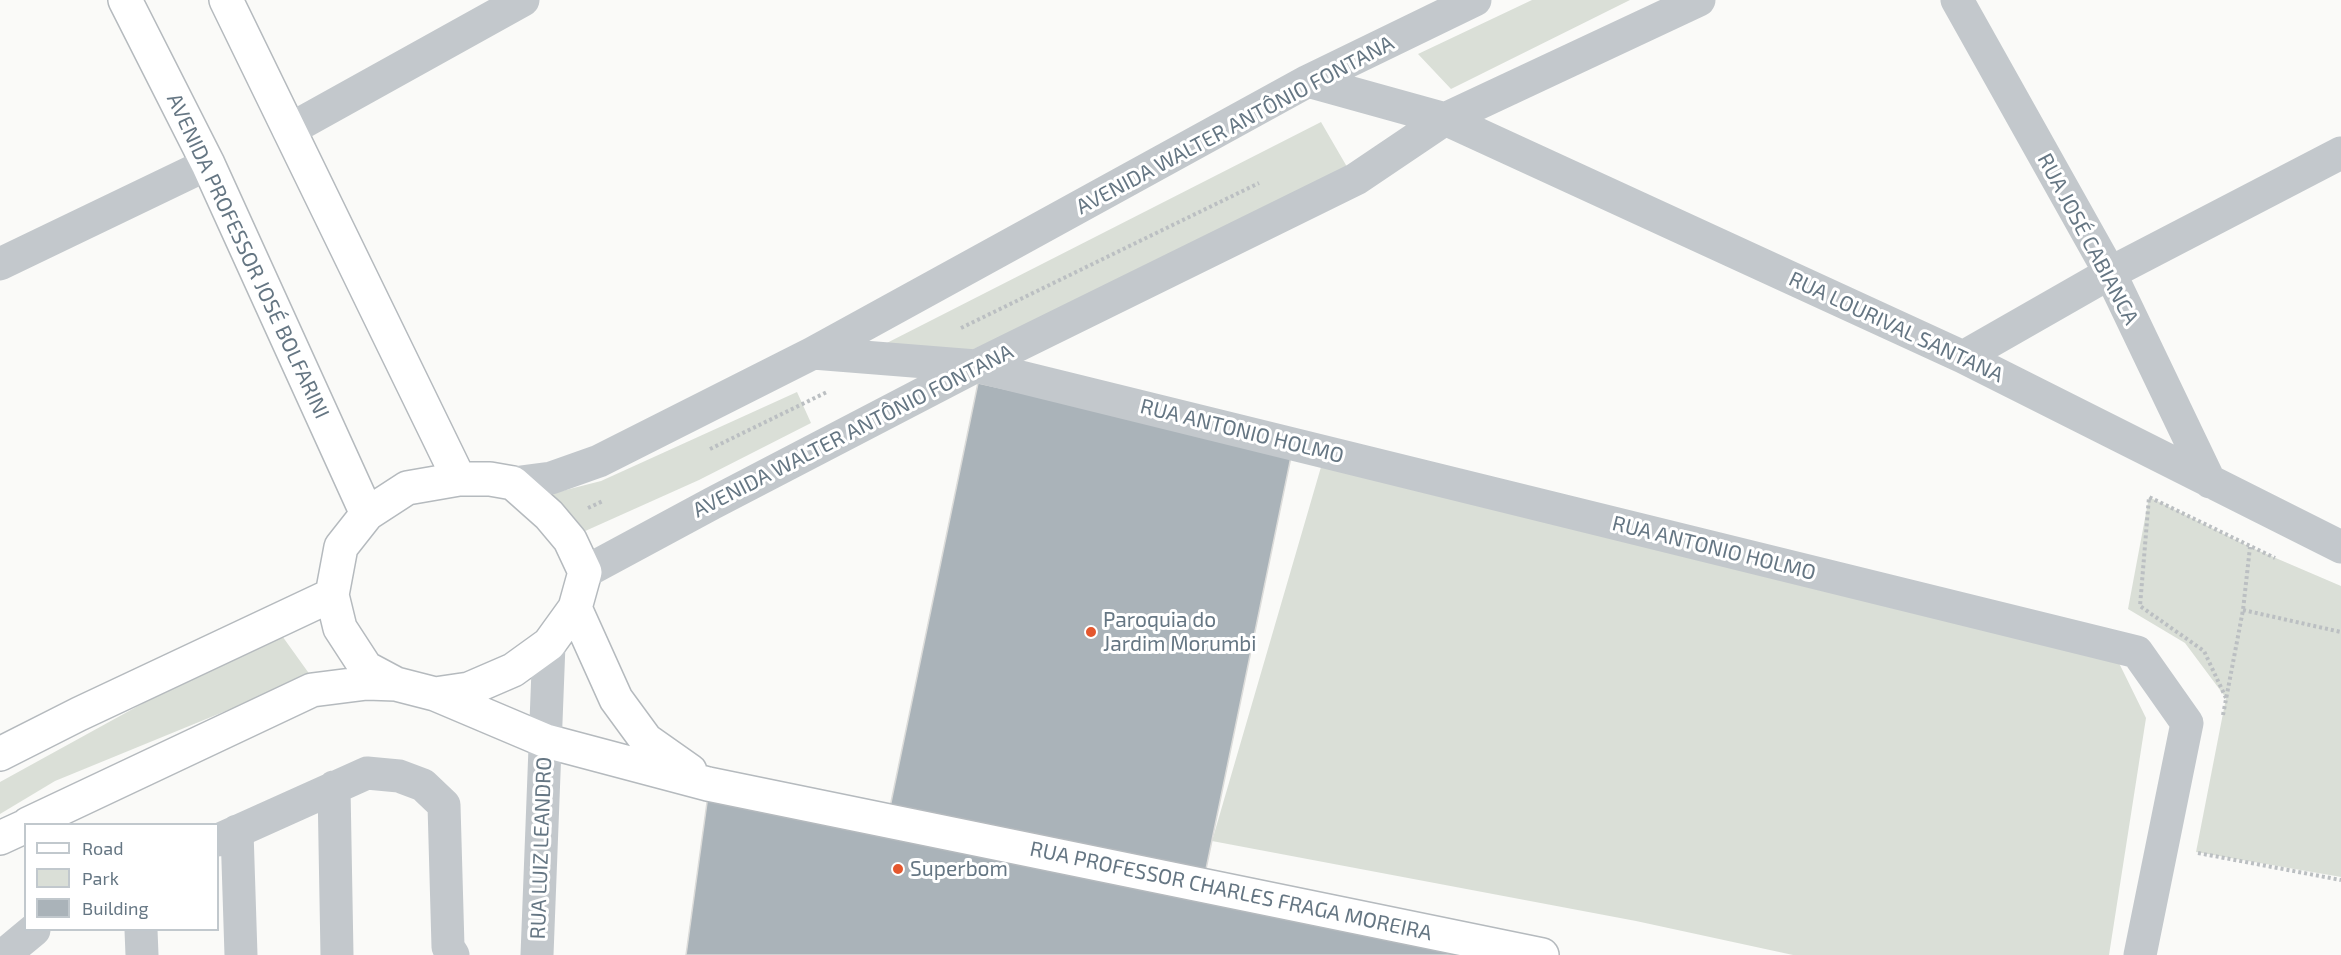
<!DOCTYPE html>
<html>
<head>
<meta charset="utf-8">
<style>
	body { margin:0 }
	#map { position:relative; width:2341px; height:955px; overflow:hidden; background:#fafaf8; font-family:"Exo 2",sans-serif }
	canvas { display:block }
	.legend { position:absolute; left:24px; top:823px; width:195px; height:108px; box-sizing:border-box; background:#fff; border:2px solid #c1c8cd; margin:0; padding:8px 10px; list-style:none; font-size:18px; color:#657683 }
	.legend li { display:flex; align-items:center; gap:12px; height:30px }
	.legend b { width:30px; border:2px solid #c1c8cd }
</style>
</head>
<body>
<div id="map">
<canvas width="2341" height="955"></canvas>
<ul class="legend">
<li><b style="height:8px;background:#fff"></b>Road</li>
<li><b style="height:16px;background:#dadfd7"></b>Park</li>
<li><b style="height:16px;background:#aab3b9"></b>Building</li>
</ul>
</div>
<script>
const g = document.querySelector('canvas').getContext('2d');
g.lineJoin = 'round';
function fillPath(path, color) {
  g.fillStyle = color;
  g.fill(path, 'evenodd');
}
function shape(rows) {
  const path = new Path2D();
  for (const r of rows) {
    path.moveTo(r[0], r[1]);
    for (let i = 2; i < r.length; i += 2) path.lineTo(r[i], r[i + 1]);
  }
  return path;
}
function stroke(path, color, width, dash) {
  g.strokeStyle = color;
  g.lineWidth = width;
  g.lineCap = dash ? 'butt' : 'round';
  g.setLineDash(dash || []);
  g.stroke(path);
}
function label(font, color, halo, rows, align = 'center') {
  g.font = font + ' "Exo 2",sans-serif';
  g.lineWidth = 6;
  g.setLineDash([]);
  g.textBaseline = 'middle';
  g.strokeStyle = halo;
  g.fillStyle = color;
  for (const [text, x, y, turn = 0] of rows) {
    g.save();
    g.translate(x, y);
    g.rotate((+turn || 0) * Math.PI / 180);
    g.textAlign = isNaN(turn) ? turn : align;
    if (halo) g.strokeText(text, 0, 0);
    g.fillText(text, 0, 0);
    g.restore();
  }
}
const green = shape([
	[1532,0,1630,0,1451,89,1418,54],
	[1321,122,1350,172,955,358,875,349],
	[797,392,811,423,699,480,583,532,550,494,601,481],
	[1321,467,2119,663,2146,718,2109,955,1793,955,1636,921,1212,841],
	[2149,497,2250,547,2341,586,2341,877,2196,852,2226,698,2185,643,2128,609],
	[280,633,313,679,277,690,55,781,0,814,0,782,258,640]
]);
const building = shape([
	[978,383,1292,452,1205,874,889,812,978,383],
	[709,788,1489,955,686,955,709,788]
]);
const path = shape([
	[961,328,1259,183],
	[710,449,827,392],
	[588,508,603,501],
	[2243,610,2341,632],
	[2226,698,2204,651,2140,606,2149,497,2275,558],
	[2223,715,2243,610,2250,547],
	[2198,853,2341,880]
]);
const minor = shape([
	[1957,0,2110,273,2210,482],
	[1308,81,1445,119,1963,357,2341,547],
	[289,130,523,0],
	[0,264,208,164],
	[813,353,976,366,2137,652,2187,723,2140,955],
	[1963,357,2110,273,2341,153],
	[513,483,551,478,599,461,813,353,1308,81,1475,0],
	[585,572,713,503,976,366,1356,179,1445,119,1699,0],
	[334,787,337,955],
	[237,831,241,955],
	[218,840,367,773,399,776,423,785,444,805,448,947,453,955],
	[141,930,142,955],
	[4,955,34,930],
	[537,955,549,644]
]);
const major = shape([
	[125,0,208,164,367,514],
	[226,0,459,479],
	[575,608,616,699,646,740,690,771],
	[435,694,546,741,708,784,1542,955],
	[0,754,79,714,332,595],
	[28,824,312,690,367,683,396,684,435,694,469,689,513,670,549,644,575,608,585,572,570,540,549,515,513,483,490,479,459,479,407,488,367,514,341,547,332,595,340,628,366,668,396,684],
	[0,838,26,826]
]);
const markers = [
	[1091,632,6,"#e4572e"],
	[898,869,6,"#e4572e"]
];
const streetNames = [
	["AVENIDA WALTER ANTÔNIO FONTANA",1235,125,-28],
	["RUA JOSÉ CABIANCA",2088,239,62],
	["AVENIDA PROFESSOR JOSÉ BOLFARINI",248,256,65],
	["RUA LOURIVAL SANTANA",1896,327,25],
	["AVENIDA WALTER ANTÔNIO FONTANA",853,431,-27],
	["RUA ANTONIO HOLMO",1242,431,14],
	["RUA ANTONIO HOLMO",1714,548,14],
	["RUA LUIZ LEANDRO",541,848,-88],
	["RUA PROFESSOR CHARLES FRAGA MOREIRA",1231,891,12]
];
const poiNames = [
	["Paroquia do",1103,620],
	["Jardim Morumbi",1103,644],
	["Superbom",910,869]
];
fillPath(green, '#dadfd7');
fillPath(building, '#aab3b9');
stroke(building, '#dcdcda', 1.5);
stroke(major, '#b5babe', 36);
stroke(path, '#bbbfc2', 4, [3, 3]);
stroke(minor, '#c3c8cc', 33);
stroke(major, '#fff', 33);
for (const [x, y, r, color] of markers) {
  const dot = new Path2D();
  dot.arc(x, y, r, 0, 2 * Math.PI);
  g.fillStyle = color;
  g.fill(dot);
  stroke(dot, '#fff', 2);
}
label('21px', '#657683', '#fff', streetNames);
label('21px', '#657683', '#fff', poiNames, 'left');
</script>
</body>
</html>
